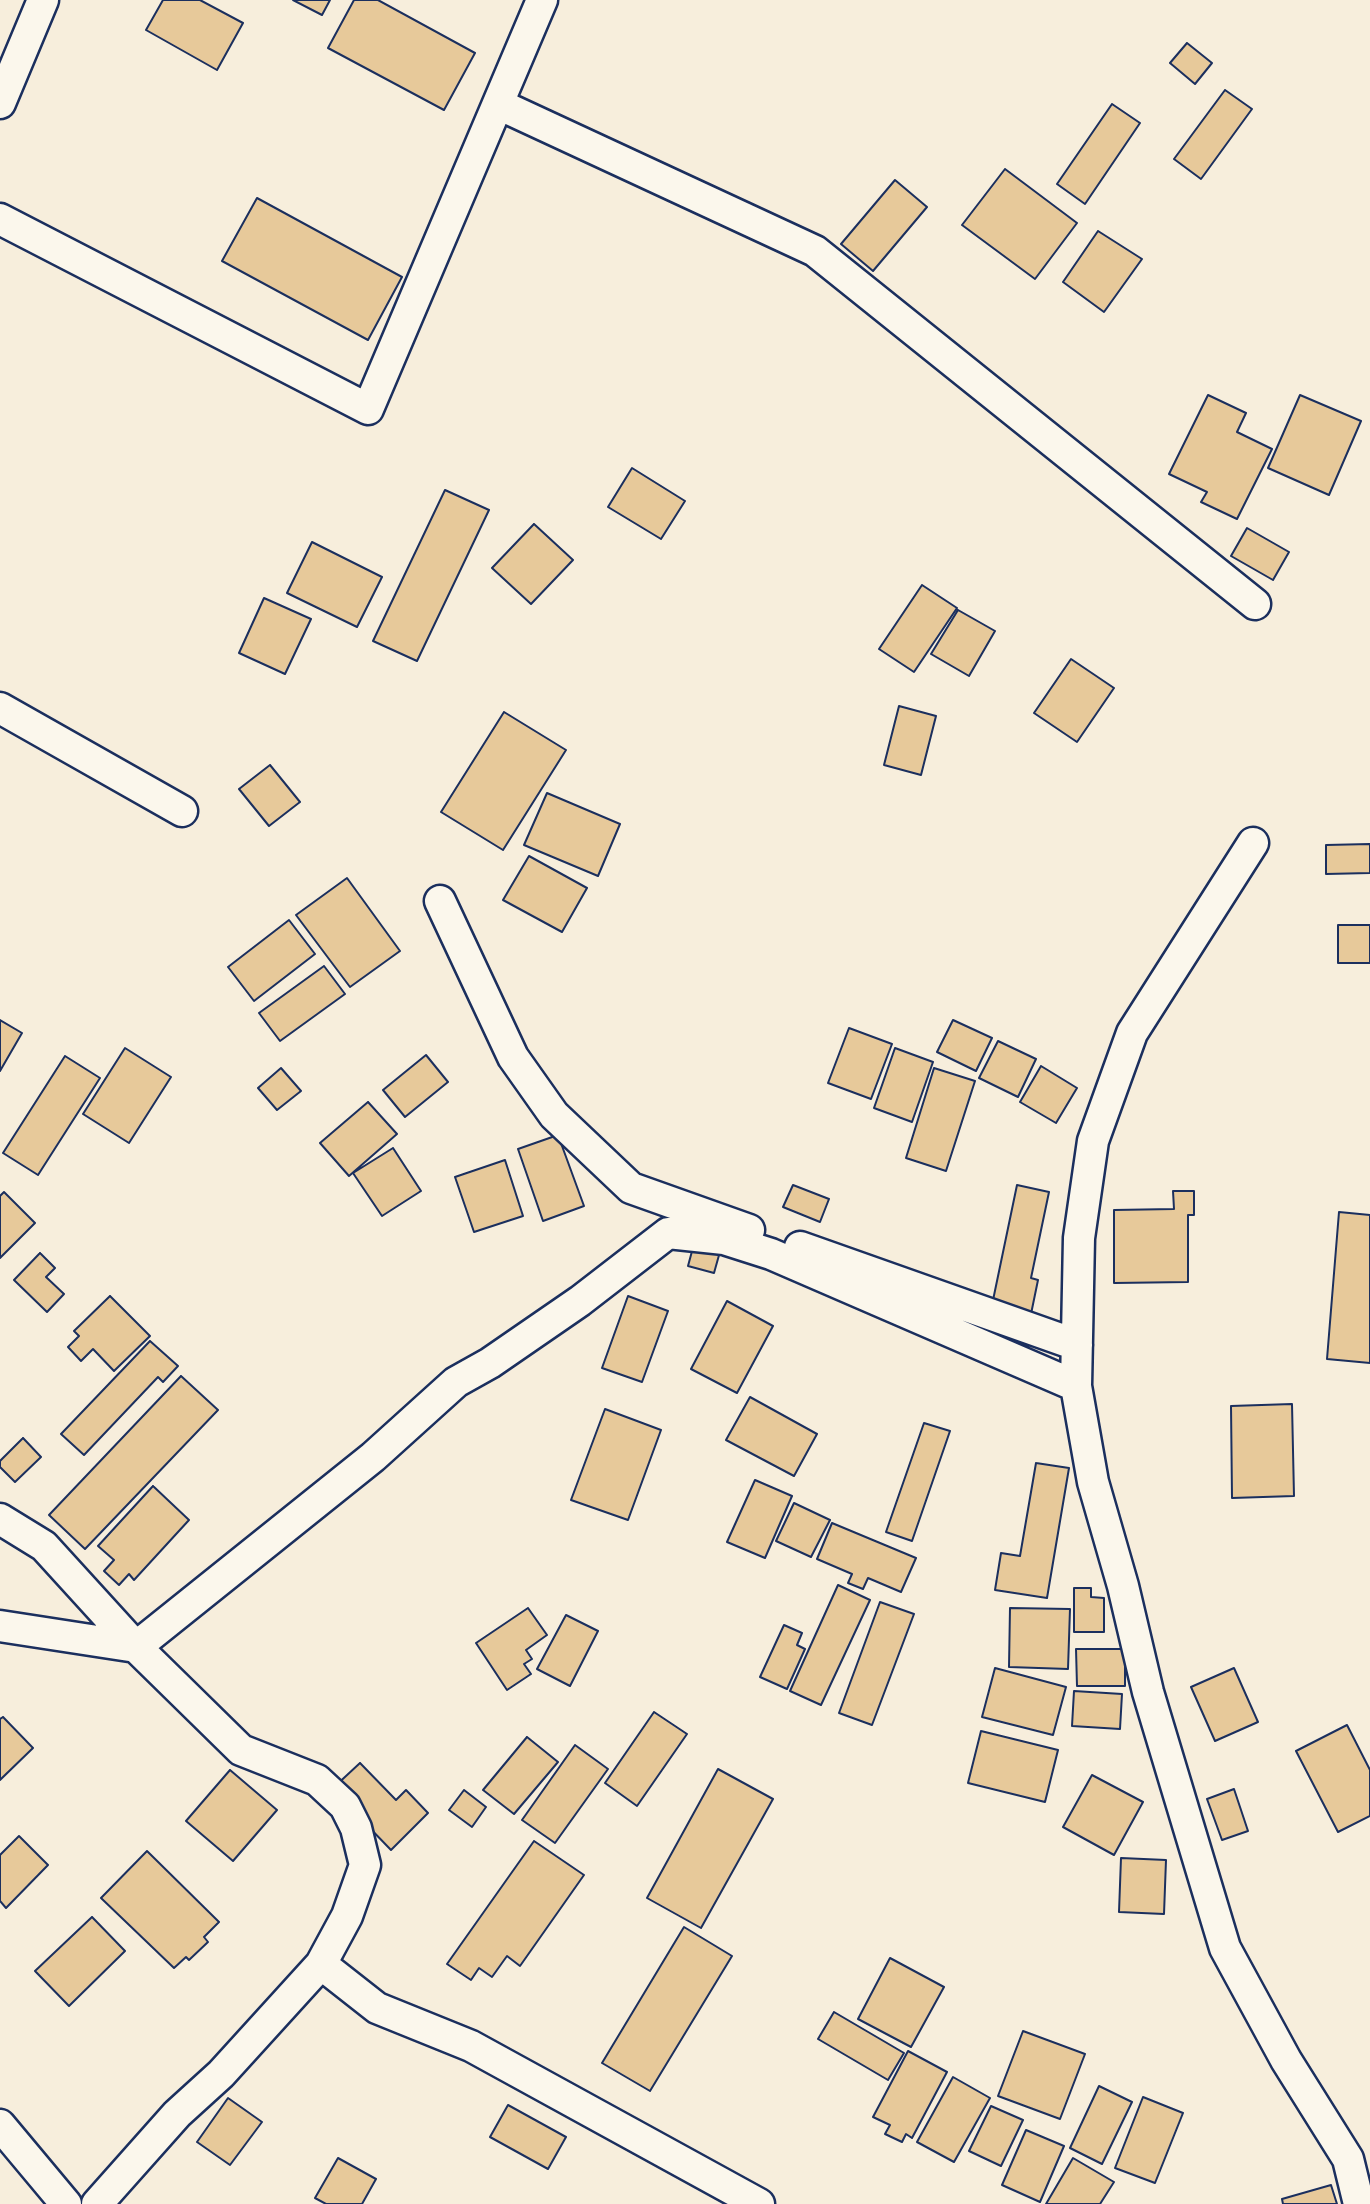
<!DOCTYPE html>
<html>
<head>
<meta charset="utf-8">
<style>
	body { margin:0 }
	canvas { display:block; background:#f7eedc }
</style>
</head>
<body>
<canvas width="1370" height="2204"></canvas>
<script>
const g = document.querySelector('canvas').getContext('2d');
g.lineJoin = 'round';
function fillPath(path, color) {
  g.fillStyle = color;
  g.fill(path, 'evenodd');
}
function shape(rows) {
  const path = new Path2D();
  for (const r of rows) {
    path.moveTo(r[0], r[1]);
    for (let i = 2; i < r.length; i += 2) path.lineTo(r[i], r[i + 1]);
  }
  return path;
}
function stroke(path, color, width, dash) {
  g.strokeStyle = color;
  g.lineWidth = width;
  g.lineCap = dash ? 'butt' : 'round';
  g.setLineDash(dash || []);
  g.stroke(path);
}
const building = shape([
	[163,0,200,0,243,23,217,70,146,30,163,0],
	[293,0,330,0,322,15,293,0],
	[354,0,378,0,475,53,444,110,328,48,354,0],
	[1187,43,1212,63,1195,84,1170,63,1187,43],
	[1225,90,1252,109,1201,179,1174,159,1225,90],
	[1112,104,1140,123,1085,204,1057,184,1112,104],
	[1005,169,1077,223,1035,279,962,225,1005,169],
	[895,180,927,207,873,271,841,244,895,180],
	[257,198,402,277,368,340,222,261,257,198],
	[1098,231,1142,259,1104,312,1063,282,1098,231],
	[1208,395,1246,413,1237,432,1272,449,1237,519,1201,502,1207,492,1169,474,1208,395],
	[1300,395,1361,421,1329,495,1268,468,1300,395],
	[632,468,685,501,661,539,608,507,632,468],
	[445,490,489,510,417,661,373,641,445,490],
	[534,524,573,560,531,604,492,568,534,524],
	[1247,528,1289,552,1273,580,1231,556,1247,528],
	[312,542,382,577,357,627,287,593,312,542],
	[922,585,957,608,914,672,879,649,922,585],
	[264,598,311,619,285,674,239,653,264,598],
	[958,610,995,631,969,676,931,654,958,610],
	[1071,659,1114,688,1077,742,1034,713,1071,659],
	[899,706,936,716,921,775,884,765,899,706],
	[504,712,566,750,503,850,441,812,504,712],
	[270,765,300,802,269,826,239,789,270,765],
	[547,793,620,824,598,876,524,845,547,793],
	[1370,844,1370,873,1326,874,1326,845,1370,844],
	[529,856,587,888,562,932,503,900,529,856],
	[347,878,400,951,350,987,296,915,347,878],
	[289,920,315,954,254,1001,228,967,289,920],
	[1338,925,1370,925,1370,963,1338,963,1338,925],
	[324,966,345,994,280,1041,259,1013,324,966],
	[0,1020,22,1033,0,1071,0,1020],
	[953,1020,992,1038,976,1071,937,1052,953,1020],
	[849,1028,892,1044,871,1099,828,1083,849,1028],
	[998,1041,1036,1059,1018,1097,979,1078,998,1041],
	[125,1048,171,1077,129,1143,83,1114,125,1048],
	[895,1048,933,1062,912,1122,874,1108,895,1048],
	[426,1055,448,1082,405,1117,383,1090,426,1055],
	[65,1056,100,1078,38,1175,3,1153,65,1056],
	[1041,1066,1077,1088,1056,1123,1020,1102,1041,1066],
	[281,1068,301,1091,277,1110,258,1088,281,1068],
	[934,1068,975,1081,946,1171,906,1158,934,1068],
	[368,1102,397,1134,349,1176,320,1143,368,1102],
	[558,1135,584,1206,543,1221,518,1149,558,1135],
	[393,1148,421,1191,382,1216,353,1173,393,1148],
	[505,1160,523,1216,474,1232,455,1177,505,1160],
	[793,1185,829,1199,820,1222,783,1207,793,1185],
	[1017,1185,1049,1192,1031,1278,1038,1280,1031,1314,992,1305,1017,1185],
	[1173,1191,1194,1191,1194,1215,1188,1215,1188,1282,1114,1283,1114,1210,1174,1209,1173,1191],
	[4,1192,35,1223,0,1258,0,1196,4,1192],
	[1339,1212,1370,1215,1370,1363,1327,1359,1339,1212],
	[695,1240,721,1248,714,1273,688,1266,695,1240],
	[40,1253,55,1268,46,1277,64,1294,47,1312,14,1280,40,1253],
	[110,1296,150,1336,114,1371,93,1349,81,1361,68,1347,79,1336,74,1331,110,1296],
	[628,1296,668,1311,642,1382,602,1368,628,1296],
	[727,1301,773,1326,737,1393,691,1369,727,1301],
	[150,1341,178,1366,163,1382,158,1377,84,1455,61,1434,150,1341],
	[181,1376,218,1410,85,1549,49,1515,181,1376],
	[750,1397,817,1434,794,1476,726,1440,750,1397],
	[1292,1404,1294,1496,1232,1498,1231,1406,1292,1404],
	[605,1409,661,1430,628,1520,571,1500,605,1409],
	[924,1423,950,1431,912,1541,886,1532,924,1423],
	[23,1438,41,1457,15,1482,0,1467,0,1461,23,1438],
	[1036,1463,1069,1468,1047,1598,995,1590,1001,1553,1020,1556,1036,1463],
	[755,1480,792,1496,765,1558,727,1542,755,1480],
	[153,1486,189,1520,134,1580,129,1574,119,1585,104,1571,114,1560,98,1546,153,1486],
	[794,1503,830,1520,811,1557,776,1541,794,1503],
	[832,1523,916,1558,901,1592,868,1578,863,1589,848,1583,852,1574,817,1559,832,1523],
	[838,1585,870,1600,821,1705,790,1691,838,1585],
	[1074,1588,1091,1588,1091,1597,1104,1598,1104,1632,1074,1632,1074,1588],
	[880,1602,914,1614,872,1725,839,1713,880,1602],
	[528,1608,547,1635,526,1650,532,1659,524,1664,531,1674,507,1690,476,1643,528,1608],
	[1010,1608,1070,1609,1068,1669,1009,1667,1010,1608],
	[566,1615,598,1631,570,1686,537,1669,566,1615],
	[784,1625,802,1633,797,1645,805,1649,787,1689,760,1677,784,1625],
	[1076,1649,1125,1649,1125,1686,1077,1686,1076,1649],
	[995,1668,1066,1687,1053,1735,982,1717,995,1668],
	[1234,1668,1258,1722,1215,1741,1191,1687,1234,1668],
	[1074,1691,1122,1694,1120,1729,1072,1726,1074,1691],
	[654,1712,687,1734,637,1806,605,1783,654,1712],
	[3,1717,33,1748,0,1780,0,1719,3,1717],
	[1347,1725,1370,1770,1370,1816,1338,1832,1296,1751,1347,1725],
	[981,1731,1058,1750,1045,1802,968,1783,981,1731],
	[527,1737,558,1762,514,1814,483,1790,527,1737],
	[575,1745,608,1769,555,1843,522,1820,575,1745],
	[360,1763,396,1800,406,1790,428,1813,391,1850,332,1789,360,1763],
	[718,1769,773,1799,701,1928,647,1898,718,1769],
	[230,1770,277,1810,233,1861,186,1821,230,1770],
	[1092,1775,1143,1802,1114,1855,1063,1827,1092,1775],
	[1234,1789,1248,1831,1222,1840,1207,1799,1234,1789],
	[464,1790,486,1807,472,1827,449,1810,464,1790],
	[19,1836,48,1865,6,1908,0,1901,0,1855,19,1836],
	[534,1841,584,1875,520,1966,507,1956,492,1977,479,1968,471,1980,447,1964,534,1841],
	[147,1851,219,1922,204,1937,208,1942,189,1960,186,1957,174,1968,101,1898,147,1851],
	[1121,1858,1166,1860,1164,1914,1119,1912,1121,1858],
	[92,1917,125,1951,69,2006,35,1971,92,1917],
	[684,1927,732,1956,650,2091,602,2063,684,1927],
	[890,1958,944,1987,911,2047,858,2019,890,1958],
	[834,2012,904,2053,888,2080,818,2039,834,2012],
	[1023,2031,1085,2054,1060,2119,998,2096,1023,2031],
	[908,2051,947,2072,912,2138,906,2134,902,2142,885,2134,890,2125,873,2117,908,2051],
	[953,2077,990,2098,954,2162,917,2142,953,2077],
	[1099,2086,1132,2102,1102,2164,1070,2148,1099,2086],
	[1143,2097,1183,2113,1155,2183,1115,2168,1143,2097],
	[228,2098,262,2122,230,2165,197,2142,228,2098],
	[508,2105,566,2137,548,2169,490,2137,508,2105],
	[991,2106,1023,2120,1001,2166,969,2151,991,2106],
	[1026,2130,1064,2146,1040,2202,1002,2185,1026,2130],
	[338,2158,376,2179,362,2204,326,2204,315,2198,338,2158],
	[1073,2158,1114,2182,1100,2204,1046,2204,1073,2158],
	[1331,2185,1337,2204,1283,2204,1282,2199,1331,2185]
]);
const minor = shape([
	[0,103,43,0],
	[498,104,815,251,1255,604],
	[0,219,368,409,542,0],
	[0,708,182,811],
	[1253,843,1132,1033,1093,1141,1079,1238,1076,1386,1093,1482,1123,1586,1148,1692,1225,1948,1286,2060,1348,2159,1359,2204],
	[440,901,513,1057,554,1115,631,1188,749,1230],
	[800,1247,1077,1345],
	[0,1519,44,1546,136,1647,241,1750,317,1780,345,1806,356,1828,365,1865,347,1916,321,1964,221,2074,177,2114,97,2204],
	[0,1626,136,1647,373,1457,456,1382,490,1363,580,1301,668,1233,724,1239,771,1254,1076,1386],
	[321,1964,377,2008,471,2046,759,2204],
	[0,2125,66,2204]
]);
fillPath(building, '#e7c99a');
stroke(building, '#1b2f5e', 2);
stroke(minor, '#1b2f5e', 35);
stroke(minor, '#fbf7ec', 30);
</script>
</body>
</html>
